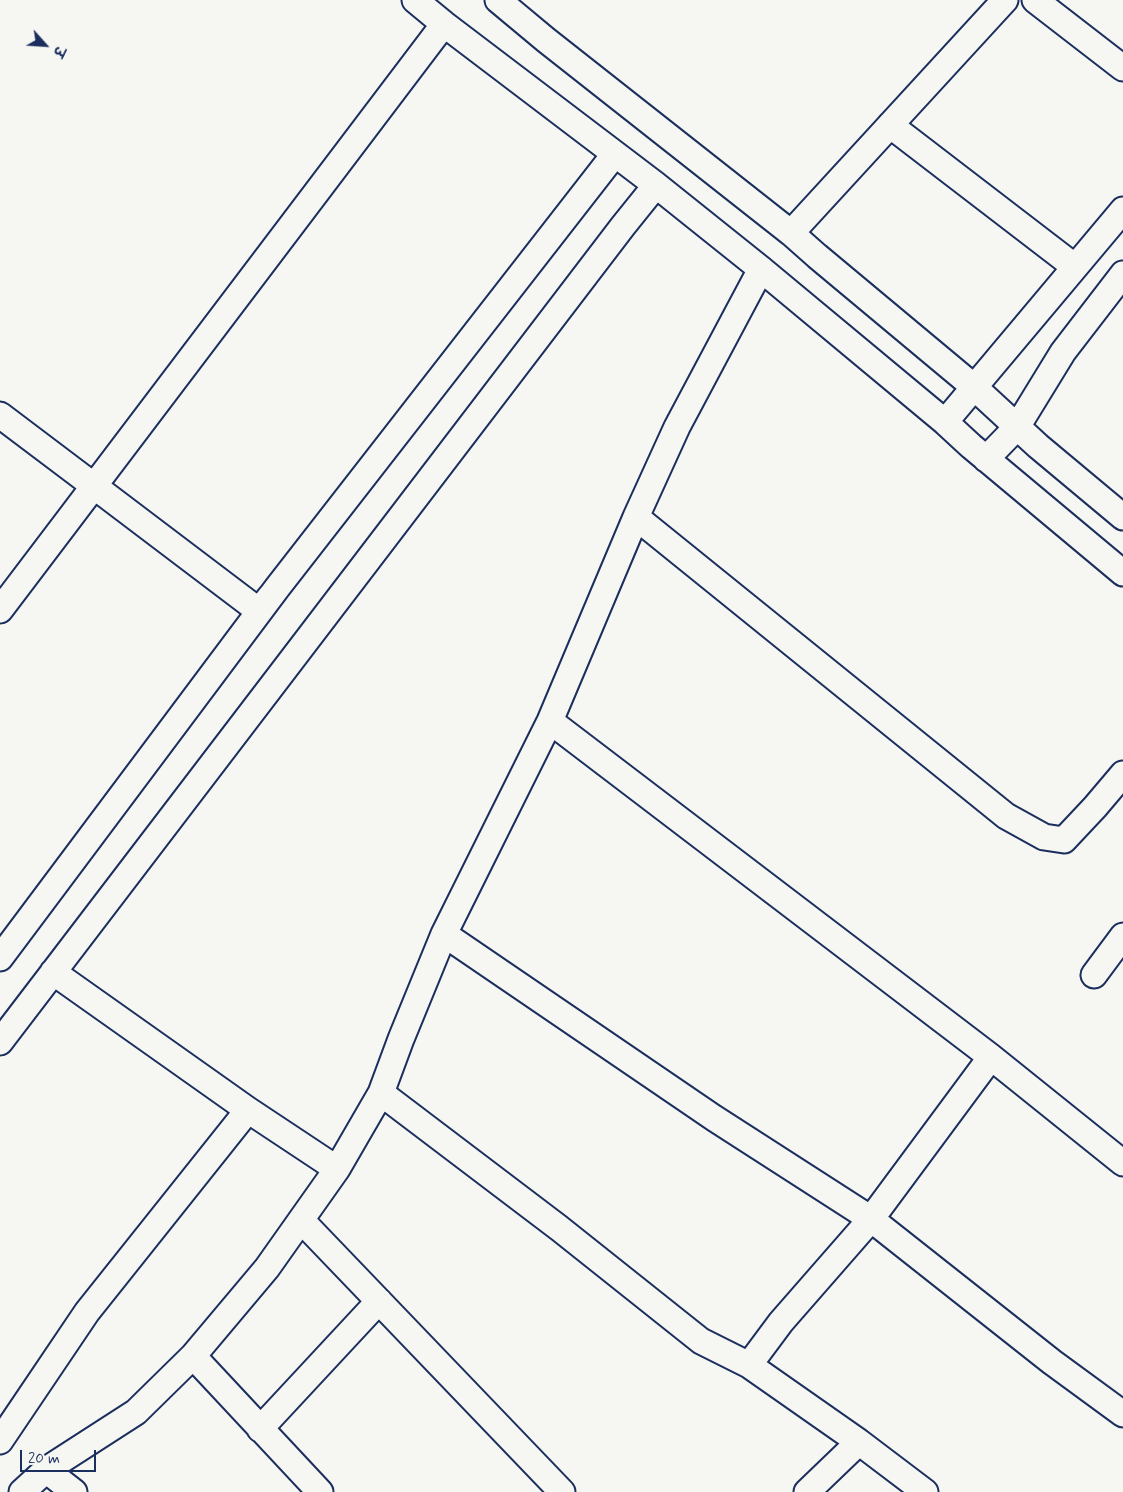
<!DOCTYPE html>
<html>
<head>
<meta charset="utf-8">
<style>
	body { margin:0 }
	#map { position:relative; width:1123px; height:1492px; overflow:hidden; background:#f6f6f2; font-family:Mynerve,"Playpen Sans Deva",sans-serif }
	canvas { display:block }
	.north { position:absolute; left:20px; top:20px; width:50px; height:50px; -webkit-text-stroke:4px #f6f6f2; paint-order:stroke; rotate:116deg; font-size:14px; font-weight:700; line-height:20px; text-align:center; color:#1b2f5e }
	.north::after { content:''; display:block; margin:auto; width:18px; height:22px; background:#1b2f5e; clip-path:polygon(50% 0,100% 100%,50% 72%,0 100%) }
	.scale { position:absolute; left:20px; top:1450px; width:76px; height:22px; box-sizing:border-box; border:2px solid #1b2f5e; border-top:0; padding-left:6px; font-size:15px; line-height:18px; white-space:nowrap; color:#1b2f5e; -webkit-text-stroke:4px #f6f6f2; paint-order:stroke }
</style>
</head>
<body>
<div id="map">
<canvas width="1123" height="1492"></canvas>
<div class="north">उ</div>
<div class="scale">20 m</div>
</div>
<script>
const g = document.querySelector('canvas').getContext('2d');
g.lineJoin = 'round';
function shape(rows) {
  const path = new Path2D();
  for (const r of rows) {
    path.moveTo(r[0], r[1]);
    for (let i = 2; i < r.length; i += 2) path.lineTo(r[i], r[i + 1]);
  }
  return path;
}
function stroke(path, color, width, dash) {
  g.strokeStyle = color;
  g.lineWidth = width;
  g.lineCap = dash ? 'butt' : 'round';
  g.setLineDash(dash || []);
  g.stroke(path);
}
const street = shape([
	[415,0,444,24,656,185,761,269,945,422,971,446,1123,573],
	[498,0,546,40,791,233,817,256,974,387,1038,446,1123,517],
	[1035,0,1123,68],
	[890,125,1075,267],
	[791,233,1005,0],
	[761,269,677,427,636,517,550,721,444,934,401,1039,381,1093,559,1228,701,1341,749,1365,859,1442,925,1492],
	[0,415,94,486,0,610],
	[945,422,1123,210],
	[986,459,1017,427,1063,352,1123,274],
	[636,517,1006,816,1044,837,1064,840,1095,807,1123,774],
	[270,597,259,611,94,486,444,24],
	[550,721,991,1057,871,1219,781,1322,749,1365],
	[444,934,714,1118,871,1219,1052,1362,1123,1414],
	[0,958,277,588,614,155],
	[1094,975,1123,936],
	[0,1042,623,226,656,185],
	[991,1057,1123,1163],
	[337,1169,381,1093],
	[301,1220,562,1492],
	[193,1356,320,1492],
	[260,1429,379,1301],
	[0,1441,87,1312,248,1110],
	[46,1470,74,1492],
	[22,1492,46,1470,136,1412,193,1356,267,1268,337,1169,248,1110,53,972],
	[807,1492,859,1442]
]);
stroke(street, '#1b2f5e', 29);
stroke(street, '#f6f6f2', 25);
</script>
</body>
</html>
